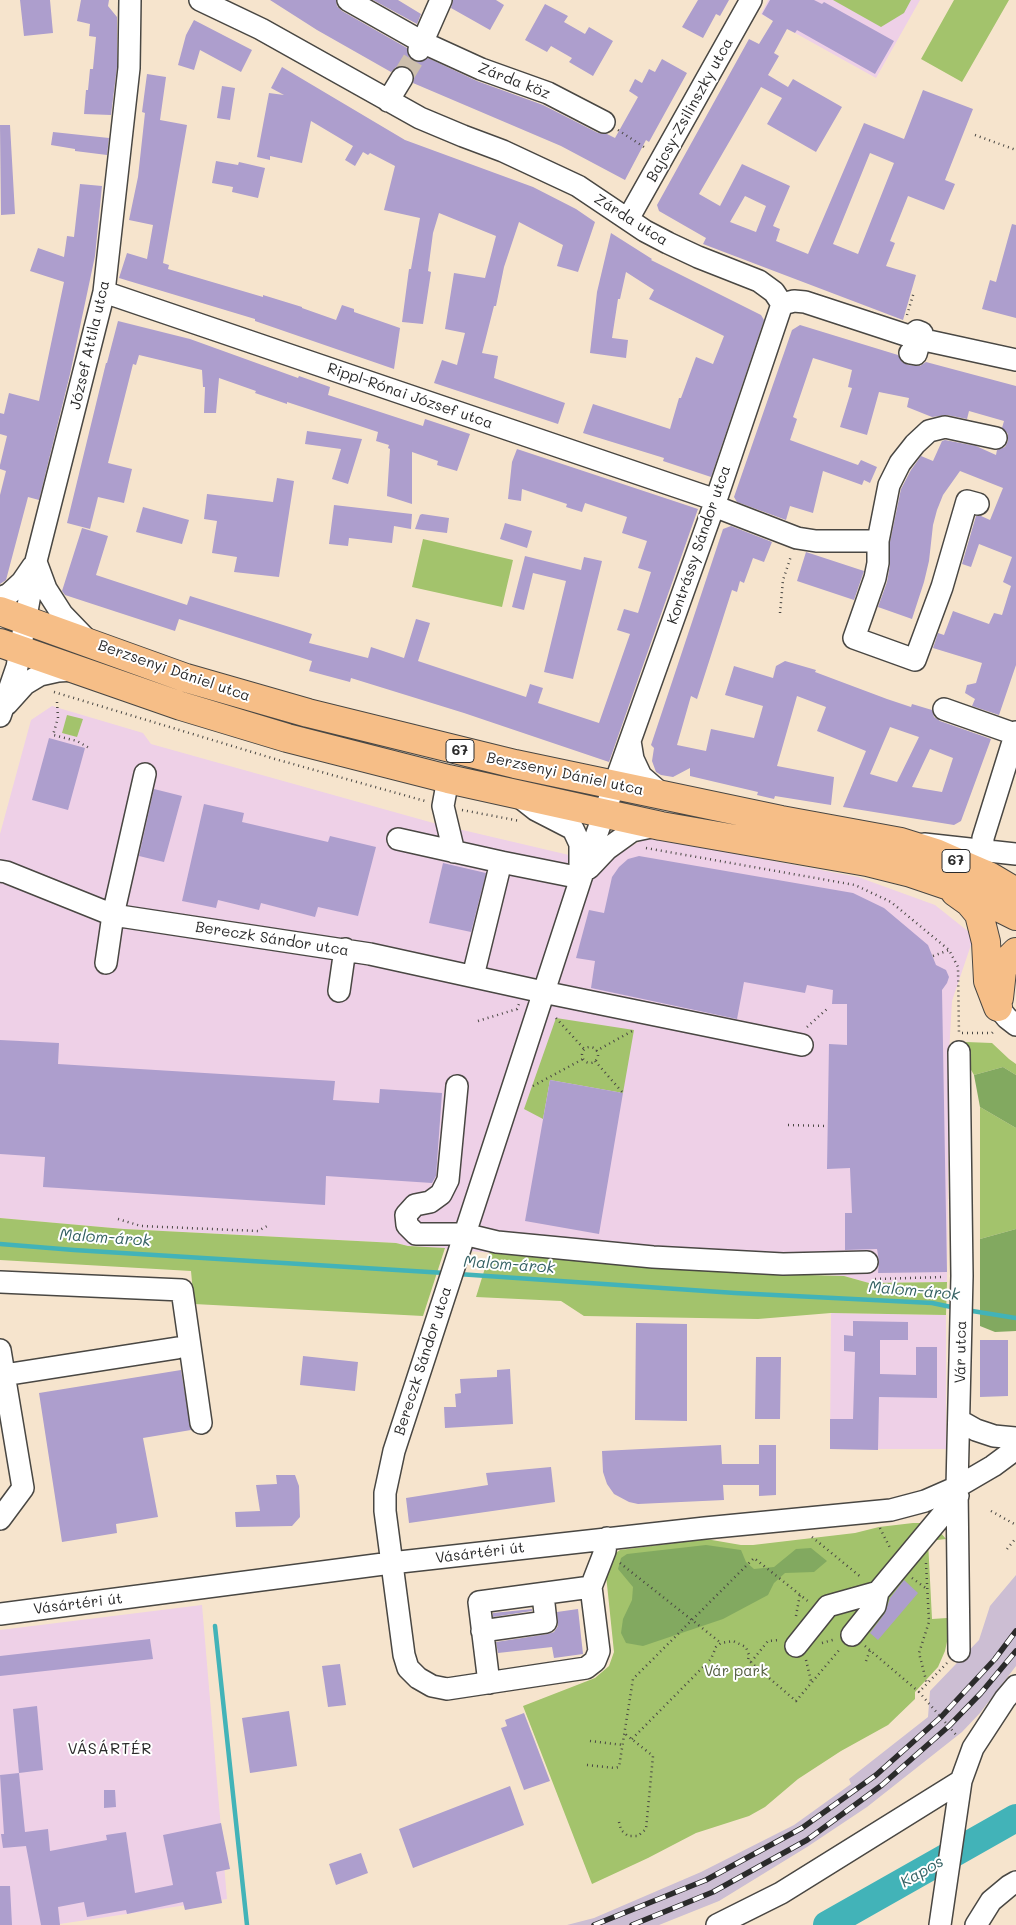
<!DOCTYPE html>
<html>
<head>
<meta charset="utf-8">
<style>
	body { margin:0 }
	canvas { display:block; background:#f6e4cd }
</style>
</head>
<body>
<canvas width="1016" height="1925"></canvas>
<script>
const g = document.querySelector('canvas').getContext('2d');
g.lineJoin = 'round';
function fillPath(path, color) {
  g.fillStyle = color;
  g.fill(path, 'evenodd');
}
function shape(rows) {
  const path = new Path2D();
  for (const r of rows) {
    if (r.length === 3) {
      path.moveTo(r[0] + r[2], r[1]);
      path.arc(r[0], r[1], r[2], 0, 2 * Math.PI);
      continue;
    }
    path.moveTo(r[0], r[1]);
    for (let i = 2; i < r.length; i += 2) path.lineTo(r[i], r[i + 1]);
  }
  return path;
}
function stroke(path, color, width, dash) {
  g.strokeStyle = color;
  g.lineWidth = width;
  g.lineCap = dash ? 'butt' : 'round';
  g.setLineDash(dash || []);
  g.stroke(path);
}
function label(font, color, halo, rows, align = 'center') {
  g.font = font + ' Mali,sans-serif';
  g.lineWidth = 4;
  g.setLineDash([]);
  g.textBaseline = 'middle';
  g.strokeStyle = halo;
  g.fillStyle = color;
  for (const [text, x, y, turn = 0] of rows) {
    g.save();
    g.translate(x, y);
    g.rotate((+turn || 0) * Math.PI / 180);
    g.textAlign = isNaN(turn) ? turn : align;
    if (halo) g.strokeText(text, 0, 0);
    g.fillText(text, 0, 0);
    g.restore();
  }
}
const built = shape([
	[768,0,920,0,876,78,761,14],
	[52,706,143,733,151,744,437,824,603,863,647,837,858,877,935,905,974,936,952,1001,949,1053,947,1282,869,1283,844,1276,736,1273,408,1246,396,1243,124,1229,0,1218,0,834,31,720],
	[831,1313,946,1315,946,1449,830,1449],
	[202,1605,227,1899,53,1925,0,1925,0,1630]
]);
const industrial = shape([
	[1016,1575,1016,1666,980,1713,962,1732,867,1807,807,1847,719,1901,659,1925,567,1925,594,1918,701,1872,794,1825,851,1784,849,1779,928,1717,930,1691,979,1640,990,1606]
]);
const green = shape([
	[833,0,911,0,904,13,881,27],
	[954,0,1009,0,962,82,921,59],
	[423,539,513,560,502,607,412,587],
	[67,715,83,719,77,737,62,733],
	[556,1018,634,1030,623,1093,550,1080,543,1119,524,1109],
	[966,1042,992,1043,1009,1059,1016,1064,1016,1075,1003,1067,974,1075,966,1061],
	[980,1107,1016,1128,1016,1229,980,1239],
	[0,1218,124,1229,396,1243,408,1246,445,1248,423,1316,194,1304,191,1271,0,1260],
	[490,1252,736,1273,844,1276,869,1283,947,1282,946,1315,831,1313,758,1319,584,1316,561,1301,476,1297],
	[913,1523,924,1523,940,1532,946,1539,928,1541,932,1619,947,1618,948,1637,945,1651,938,1667,915,1692,915,1699,888,1725,841,1751,798,1779,765,1807,749,1816,696,1833,648,1858,592,1884,523,1706,595,1678,609,1666,614,1652,606,1575,611,1556,620,1550,706,1539,741,1545,753,1545,855,1533,879,1527]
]);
const forest = shape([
	[1003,1067,1016,1075,1016,1128,980,1107,974,1075],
	[1016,1229,1016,1331,995,1332,980,1326,980,1239],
	[706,1545,741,1550,746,1562,754,1569,774,1567,796,1549,811,1548,827,1561,814,1572,785,1573,774,1583,768,1595,723,1619,643,1646,626,1643,621,1633,623,1619,632,1600,633,1587,618,1569,621,1558,627,1554]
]);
const stream = shape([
	[0,1244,74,1250,445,1273],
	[458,1274,735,1293,932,1303,956,1308],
	[966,1310,1016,1318],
	[215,1626,247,1925]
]);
const river = shape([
	[827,1925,1016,1818]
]);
const building = shape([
	[20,0,50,0,53,33,24,36],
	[81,0,109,0,108,6,117,17,117,67,111,115,84,114,86,90,88,90,90,69,93,69,96,37,89,36,90,24,77,21],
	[270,0,336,0,337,6,342,11,407,48,409,57,414,61,421,62,428,58,477,81,543,105,598,133,607,134,615,138,638,97,629,91,635,79,642,83,649,69,655,72,662,59,687,73,649,142,646,140,625,180,561,146,413,83,414,78,413,72,408,67,402,66,396,67,391,72,317,30],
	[373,0,398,0,421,14,417,24],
	[453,0,496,0,504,5,490,30,451,8],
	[698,0,729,0,720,16,716,14,703,38,682,27],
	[770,0,814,0,822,4,824,2,894,41,875,74,797,30,795,33,787,29,774,53,779,56,768,75,788,87,793,79,842,107,816,152,767,124,782,98,761,87,699,194,720,206,742,164,790,186,773,226,780,229,776,241,808,254,864,123,904,139,923,90,973,109,945,180,955,184,944,210,908,196,890,241,895,243,886,266,916,275,903,320,703,244,706,238,659,211,657,205,749,39,759,44,773,21,762,14],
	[870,153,894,163,858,254,833,244],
	[745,196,766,206,756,232,730,222],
	[545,4,568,16,564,22,585,34,589,27,613,41,593,76,569,62,572,58,551,46,547,52,525,40],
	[194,20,252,50,241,72,200,50,194,70,178,65,186,35],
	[282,67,405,140,533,187,576,209,595,222,578,272,557,266,563,245,519,222,504,267,496,306,494,306,482,353,498,356,494,378,565,403,558,424,434,383,442,360,457,365,465,333,445,329,454,273,485,278,496,236,439,213,433,233,428,271,431,272,423,324,402,322,409,269,411,269,420,218,384,210,395,166,370,153,368,155,363,152,355,166,345,160,353,146,311,121,302,163,270,156,270,160,257,157,269,93,284,95,271,88],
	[147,74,166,77,160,120,187,125,163,263,169,265,168,269,263,297,263,295,302,307,302,308,336,320,342,305,354,309,354,312,400,328,394,369,255,321,255,319,119,278,127,253,147,259,153,225,129,220,138,177,145,113,142,112],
	[222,86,235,88,230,120,217,118],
	[0,125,10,125,15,214,1,215],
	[53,132,109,138,107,155,75,151,75,149,51,145],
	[216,161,238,165,239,162,265,168,258,198,232,192,233,187,212,183],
	[80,184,102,186,95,256,70,374,39,500,28,497,6,580,0,584,0,495,6,471,0,469,0,465,7,436,0,434,0,413,4,414,9,393,39,401,64,282,30,271,38,248,64,257,67,236,74,237],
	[1012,224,1016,225,1016,318,982,309,990,280,996,282],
	[611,233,652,259,651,260,761,315,764,320,711,477,663,461,664,458,583,433,593,404,670,429,679,398,681,398,696,357,713,364,724,336,649,299,654,290,626,272,620,299,618,299,612,338,628,340,626,358,590,353,597,292],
	[118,321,190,339,298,378,299,376,330,387,328,395,423,426,425,419,470,434,457,471,437,465,438,461,412,452,412,504,387,496,390,449,388,448,389,445,376,441,378,432,287,402,287,404,255,393,256,391,219,378,216,413,204,413,205,387,203,387,202,370,139,355,136,365,133,364,108,463,132,469,124,503,98,497,90,529,67,523,106,363,107,363],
	[800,325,898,355,902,362,908,365,920,366,926,362,1016,386,1016,665,999,715,972,706,975,699,965,693,967,685,976,683,982,663,933,648,938,633,944,635,953,611,989,624,994,613,1002,615,1011,586,1003,582,1012,557,979,544,971,567,962,564,976,516,981,516,990,520,1003,488,960,471,943,495,937,510,933,525,929,561,924,582,912,619,878,607,887,582,890,565,890,542,901,489,911,470,921,456,933,461,942,441,945,440,976,446,996,455,997,450,1005,447,1008,441,1008,434,1002,428,1004,421,969,411,967,419,947,415,932,417,907,407,909,398,879,392,867,435,840,427,852,388,848,387,852,370,813,358,793,417,797,419,790,440,858,465,861,460,877,467,870,483,864,480,862,485,823,471,813,513,790,506,786,520,737,502,734,497,792,330],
	[307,431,362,439,348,484,332,479,341,449,305,444],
	[517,449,698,509,609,762,464,713,351,678,350,682,309,671,312,661,179,619,175,631,65,595,62,591,82,528,108,536,96,575,187,605,190,596,312,634,309,643,368,658,371,647,404,658,416,619,430,623,418,661,526,697,530,684,543,688,538,703,599,723,630,634,617,630,624,609,638,613,651,572,638,568,647,541,622,533,627,517,585,503,582,512,566,507,567,504,522,489,521,501,508,499,512,462],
	[277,478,294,481,279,577,234,572,237,557,212,553,217,521,204,519,207,494,273,502],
	[334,505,412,514,411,529,394,526,392,543,349,538,348,546,329,544],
	[143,507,189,520,182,544,136,532],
	[422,514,449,518,447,533,415,529,420,515],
	[505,523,532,531,527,548,500,539],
	[731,526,772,542,764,562,753,558,744,583,740,581,737,592,732,590,697,699,691,696,677,745,706,751,711,729,754,738,763,706,725,695,734,666,773,678,776,666,785,661,816,670,815,672,887,699,911,707,912,704,932,710,934,717,940,721,991,739,961,821,954,825,843,807,866,751,817,731,826,707,797,696,777,766,834,777,831,805,775,796,774,799,757,795,758,792,690,776,690,768,673,777,661,775,656,772,652,761,654,748,651,745,723,529],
	[890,727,919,737,897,782,870,774],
	[930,749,953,758,942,792,912,787],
	[806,552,864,571,854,600,797,581],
	[525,556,581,570,584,557,602,561,573,679,544,672,566,581,533,573,524,610,512,607],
	[49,738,85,748,68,810,32,800],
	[154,789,182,796,164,862,139,856],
	[204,804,244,813,242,822,328,842,330,836,376,847,358,916,318,907,315,917,261,903,259,910,218,900,216,908,182,901],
	[639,856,853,893,884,908,928,945,936,965,946,970,949,977,947,983,942,990,947,1272,878,1273,879,1261,877,1249,845,1250,845,1213,852,1213,850,1168,827,1169,829,1044,847,1045,847,1004,832,1004,833,990,807,985,805,993,744,982,737,1019,591,988,595,961,576,958,589,910,604,913,612,877,619,867,628,859],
	[443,863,486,873,471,932,429,923],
	[0,1040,59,1043,58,1064,335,1081,333,1100,379,1103,380,1089,442,1093,436,1176,432,1183,326,1176,325,1205,43,1187,45,1157,0,1154],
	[550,1080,623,1093,599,1234,525,1221],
	[853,1321,908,1322,908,1340,880,1340,880,1374,916,1375,916,1347,937,1347,937,1398,879,1397,878,1450,830,1449,830,1419,853,1419,855,1352,844,1351,844,1335,853,1336],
	[636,1323,687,1324,687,1421,635,1420],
	[980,1340,1008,1340,1008,1396,980,1397],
	[303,1356,358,1362,355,1391,300,1385],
	[756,1357,781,1357,780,1419,755,1419],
	[510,1369,513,1424,445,1428,444,1407,456,1407,455,1394,461,1393,460,1379,497,1377,497,1370],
	[181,1370,191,1430,143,1438,158,1517,116,1524,117,1533,62,1542,39,1393],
	[721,1445,722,1464,759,1464,759,1445,776,1445,776,1495,759,1496,759,1485,723,1485,724,1500,638,1504,629,1502,614,1494,607,1484,603,1472,602,1451],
	[551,1467,555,1502,409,1523,406,1498,488,1485,486,1473],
	[276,1475,295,1475,299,1486,300,1517,292,1526,236,1527,235,1512,260,1511,256,1485,277,1484],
	[904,1580,918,1593,878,1640,870,1633,885,1613,890,1598],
	[532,1609,532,1611,493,1617,493,1613],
	[578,1609,583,1654,554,1658,552,1647,498,1653,496,1642,548,1634,554,1632,558,1626,557,1612],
	[150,1639,153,1659,0,1676,0,1656],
	[340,1664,346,1705,328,1707,322,1666],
	[37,1706,43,1770,19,1773,13,1709],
	[289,1711,297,1766,250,1773,242,1718],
	[524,1713,550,1781,524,1790,501,1728,507,1726,505,1720],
	[19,1773,25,1832,48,1829,50,1851,107,1840,106,1835,126,1832,135,1893,173,1885,163,1835,221,1823,230,1869,216,1872,222,1903,185,1910,183,1902,127,1914,126,1910,87,1917,84,1902,58,1907,60,1925,41,1925,26,1846,3,1848,1,1834,4,1834,0,1775],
	[510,1786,524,1825,413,1868,399,1829],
	[104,1790,115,1790,116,1807,104,1808],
	[361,1853,368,1873,336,1885,329,1864],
	[0,1886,10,1886,12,1925,0,1925]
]);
const minorTunnel = shape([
	[402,78,419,50]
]);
const path = shape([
	[618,130,647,149],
	[975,135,1016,150],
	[907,315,914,292],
	[780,613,783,580,791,556],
	[54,692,275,759,425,801],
	[57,702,58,718,53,735,77,741,91,749],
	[462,810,520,821],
	[646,848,855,885,891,902,949,950,958,967,959,1035],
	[933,956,949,950],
	[556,1018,585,1050],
	[478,1021,517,1009,519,1004],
	[807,1027,828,1008],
	[962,1033,992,1033,995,1030],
	[590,1055,8],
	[596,1051,634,1030],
	[595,1061,623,1093],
	[533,1086,583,1059],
	[788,1125,828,1126],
	[118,1219,141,1226,258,1231,269,1225],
	[875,1279,944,1277],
	[991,1511,1016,1525],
	[880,1528,891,1550],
	[812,1537,862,1578],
	[1007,1549,1016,1538],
	[620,1563,721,1643],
	[926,1563,929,1622,919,1653,927,1684],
	[912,1578,927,1589],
	[796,1616,800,1594],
	[822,1643,836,1639],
	[865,1646,919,1692],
	[806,1660,811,1681],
	[866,1661,870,1650],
	[751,1662,768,1641,779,1640],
	[947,1663,919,1692,958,1737],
	[632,1739,711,1659,716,1647,721,1643,733,1641,746,1647,749,1655,748,1660,796,1701,840,1649],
	[590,1741,623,1745],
	[587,1765,615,1768,619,1767,633,1679,754,1558,809,1602],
	[619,1822,621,1830,628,1836,638,1836,646,1829,653,1756,624,1733]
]);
const minor = shape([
	[200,0,261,29,420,118,463,136,503,151,578,186,645,231,668,243,698,257,759,281,774,292,782,304],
	[348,0,424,43,481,69,548,93,604,122],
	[419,50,441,0],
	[388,101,402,78],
	[628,219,751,0],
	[104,292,716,500],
	[782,304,794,301,805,302,915,338,1016,360],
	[910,353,916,354,922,333,917,331],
	[978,504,967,501,942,587,915,660,854,638,875,578,878,563,878,541,889,485,900,463,915,444,929,431,945,427,996,438],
	[714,506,797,538,816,541,878,541],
	[36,562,46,589,62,614,89,642],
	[0,598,9,594,22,582,33,566],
	[7,704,25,684,40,675,58,671,75,670],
	[944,709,1015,734],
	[0,716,17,667,36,561,104,292,129,68,130,0],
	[630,741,633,759,641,776,663,795],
	[448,779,443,806,454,852],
	[522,799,536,810,573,829,580,844,580,870],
	[398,839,501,862,581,878],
	[924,844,1016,854],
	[983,849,983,838,1016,732],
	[589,868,607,849,632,831,656,826],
	[0,871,6,872,113,915,370,954,543,992,802,1045],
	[106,963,113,915,145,774],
	[473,976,501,862],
	[339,991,345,949],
	[998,1007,1007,1018,1016,1025],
	[457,1086,448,1180,441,1194,430,1202,415,1205,406,1215,407,1225,416,1234,464,1234,497,1242,653,1257,783,1264,867,1262],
	[0,1282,182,1290,201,1423],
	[0,1350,23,1488,0,1519],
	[4,1375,177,1348],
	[960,1421,976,1430,994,1436,1016,1438],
	[607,1538,605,1551,591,1587,599,1651,595,1661,586,1668,447,1689,432,1686,418,1678,408,1668,404,1655,385,1511,385,1493,394,1451,581,878,716,500,782,304],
	[0,1614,391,1563,705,1528,891,1510,925,1501,957,1487,993,1466,1016,1449],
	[482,1631,546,1622,543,1595],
	[852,1635,875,1606,878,1592],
	[796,1646,828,1606,878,1592,958,1496],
	[959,1651,957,1487,962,1276,959,1052],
	[489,1683,479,1602,591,1587],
	[717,1925,781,1893,961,1781],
	[940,1925,961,1781,973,1748,1005,1699,1016,1686],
	[976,1925,991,1901,1009,1886,1016,1882]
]);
const major = shape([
	[0,611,186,678,308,713,515,764,781,820,901,842,936,853,961,864,989,876,1016,892],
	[0,643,181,706,287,738,448,779,661,826,867,862,911,873,970,893,1016,916],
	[955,892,969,902,979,914,986,942,988,981,998,1007],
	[999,998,1002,971,1006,962,1016,952]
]);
const rail = shape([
	[594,1925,706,1880,802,1828,876,1775,941,1717,995,1659,1016,1631],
	[632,1925,713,1892,807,1840,882,1785,949,1726,981,1693,1016,1651]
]);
const shields = [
	[460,751,28],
	[956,861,28]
];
const shieldNames = [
	["67",460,751],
	["67",956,861]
];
const streetNames = [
	["Zárda köz",514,81,21],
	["Bajcsy-Zsilinszky utca",690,110,-61],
	["Zárda utca",631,220,32],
	["József Attila utca",90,345,-77],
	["Rippl-Rónai József utca",410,396,19],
	["Kontrássy Sándor utca",699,545,-71],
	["Berzsenyi Dániel utca",174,671,19],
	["Berzsenyi Dániel utca",565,774,12],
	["Bereczk Sándor utca",272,939,9],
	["Vár utca",961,1352,-89],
	["Bereczk Sándor utca",423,1361,-72],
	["Vásártéri út",480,1553,-7],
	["Vásártéri út",78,1604,-7]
];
const parkNames = [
	["Vár park",736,1671]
];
const waterNames = [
	["Malom-árok",105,1238,4],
	["Malom-árok",509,1265,4],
	["Malom-árok",914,1291,5],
	["Kapos",922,1872,-30]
];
const neighbourhoodNames = [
	["VÁSÁRTÉR",110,1749]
];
fillPath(built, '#eed0e7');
fillPath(industrial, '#ccbed3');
fillPath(green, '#a3c36c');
fillPath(forest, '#82a960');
stroke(stream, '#42b3b8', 4.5);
stroke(river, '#42b3b8', 28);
fillPath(building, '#ad9ecd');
stroke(minorTunnel, '#cdbfad', 21, [21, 11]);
stroke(minor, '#494743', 24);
stroke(major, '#494743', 30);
stroke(path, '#494743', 2.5, [1, 4]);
stroke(minor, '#fff', 21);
stroke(major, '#f6be87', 28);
stroke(rail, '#2b2b2b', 5.5);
stroke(rail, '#fff', 4, [11]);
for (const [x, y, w] of shields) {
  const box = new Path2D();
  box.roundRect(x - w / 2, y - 11.5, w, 23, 4);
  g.fillStyle = '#fff';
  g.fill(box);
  stroke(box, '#2b2b2b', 1);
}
label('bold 14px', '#2b2b2b', null, shieldNames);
label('15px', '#2b2b2b', '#fff', streetNames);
label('15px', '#556042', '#fff', parkNames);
label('italic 16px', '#346163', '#fff', waterNames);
g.letterSpacing = '1px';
label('16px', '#2b2b2b', '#fff', neighbourhoodNames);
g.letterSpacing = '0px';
</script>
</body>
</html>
